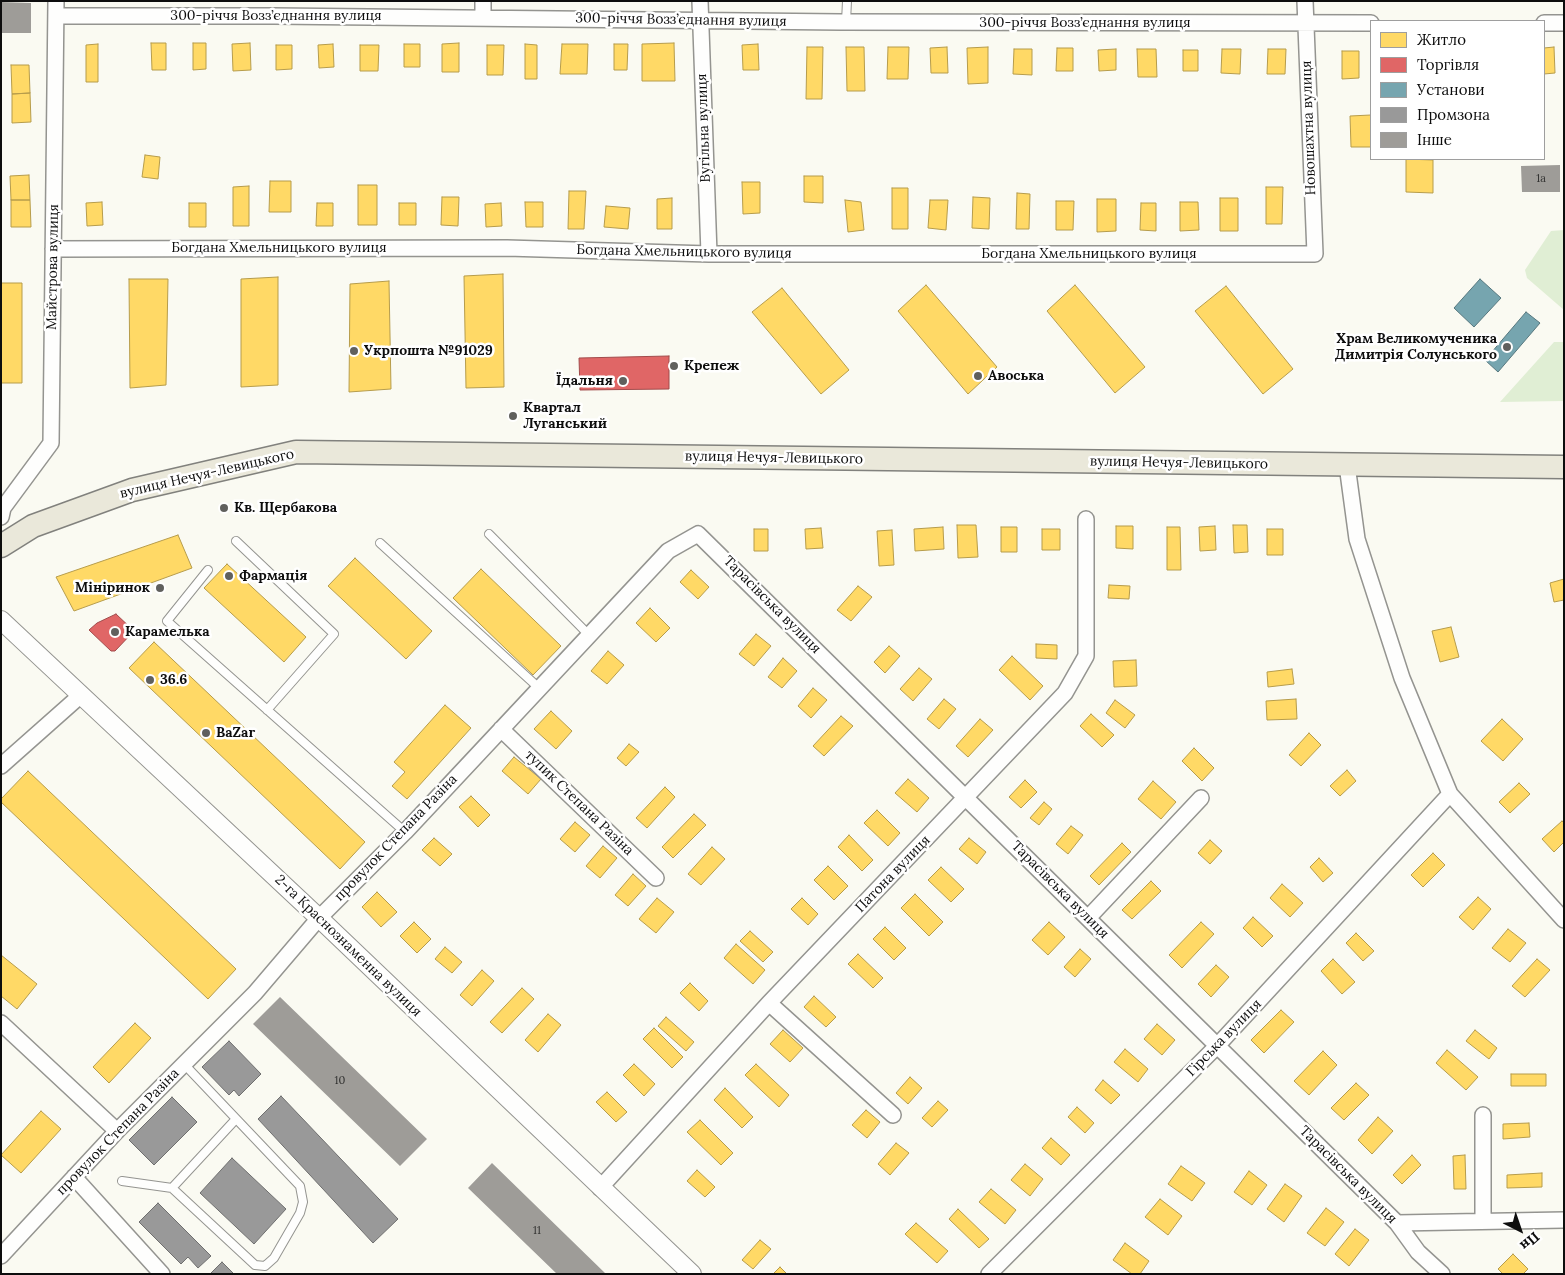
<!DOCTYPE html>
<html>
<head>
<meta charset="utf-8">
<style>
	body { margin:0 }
	#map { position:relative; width:1565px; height:1275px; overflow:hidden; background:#fafaf2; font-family:Lora,serif }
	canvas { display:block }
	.frame { position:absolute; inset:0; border:2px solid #0d0d0d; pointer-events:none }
	.legend { position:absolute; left:1370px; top:20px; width:175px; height:140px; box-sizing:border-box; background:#fff; border:1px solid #9e9e9e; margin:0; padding:6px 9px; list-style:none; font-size:15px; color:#0d0d0d }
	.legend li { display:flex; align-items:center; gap:10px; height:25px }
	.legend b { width:25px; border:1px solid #9e9e9e }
	.north { position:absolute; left:1495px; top:1205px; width:50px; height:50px; -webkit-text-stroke:4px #fff; paint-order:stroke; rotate:139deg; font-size:14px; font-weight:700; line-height:20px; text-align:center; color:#0d0d0d }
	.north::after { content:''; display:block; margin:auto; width:18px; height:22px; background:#0d0d0d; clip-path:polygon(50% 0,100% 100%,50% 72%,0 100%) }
</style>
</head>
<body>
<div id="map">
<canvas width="1565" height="1275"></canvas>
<div class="frame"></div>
<ul class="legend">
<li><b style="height:14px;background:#ffd966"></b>Житло</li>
<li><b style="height:14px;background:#e06666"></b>Торгівля</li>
<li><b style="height:14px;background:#76a5af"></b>Установи</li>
<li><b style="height:14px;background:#999"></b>Промзона</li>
<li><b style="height:14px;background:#9e9c98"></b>Інше</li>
</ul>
<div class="north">Пн</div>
</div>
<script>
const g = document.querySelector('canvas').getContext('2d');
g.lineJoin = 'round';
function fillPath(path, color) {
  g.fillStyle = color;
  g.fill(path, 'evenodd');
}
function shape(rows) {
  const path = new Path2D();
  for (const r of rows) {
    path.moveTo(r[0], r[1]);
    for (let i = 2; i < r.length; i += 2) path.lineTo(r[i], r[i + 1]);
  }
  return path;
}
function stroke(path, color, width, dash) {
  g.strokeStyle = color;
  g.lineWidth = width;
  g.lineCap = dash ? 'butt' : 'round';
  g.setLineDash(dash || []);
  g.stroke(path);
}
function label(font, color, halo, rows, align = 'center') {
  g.font = font + ' Lora,serif';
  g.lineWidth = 5;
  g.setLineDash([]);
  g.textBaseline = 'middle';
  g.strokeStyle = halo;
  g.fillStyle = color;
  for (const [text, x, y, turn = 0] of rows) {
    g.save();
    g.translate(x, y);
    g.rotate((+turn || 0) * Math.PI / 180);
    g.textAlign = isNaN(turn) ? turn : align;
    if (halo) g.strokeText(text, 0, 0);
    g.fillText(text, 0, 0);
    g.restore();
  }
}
const green = shape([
	[1564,230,1564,310,1527,278,1525,270,1551,231],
	[1554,342,1564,342,1564,401,1500,402]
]);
const homes = shape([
	[151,43,166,43,166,70,152,70,151,43],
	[193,43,206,43,206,69,193,70,193,43],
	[250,43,251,70,233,71,232,44,250,43],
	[459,43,459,72,442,72,442,44,459,43],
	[674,43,675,81,642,81,642,44,674,43],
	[98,44,98,82,86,82,86,45,98,44],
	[333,44,334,67,319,68,318,45,333,44],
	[404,44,420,44,420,67,404,67,404,44],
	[525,44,537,45,537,79,525,79,525,44],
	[562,44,588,44,587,74,560,74,562,44],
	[614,44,628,44,627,70,614,70,614,44],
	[758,44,759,70,743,70,742,45,758,44],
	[276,45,292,45,292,69,276,70,276,45],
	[360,45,379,45,378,71,360,71,360,45],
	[487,45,504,45,503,75,487,75,487,45],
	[807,47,823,47,822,99,806,99,807,47],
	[846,47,864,47,865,91,847,91,846,47],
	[888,47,909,47,908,79,887,79,888,47],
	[947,47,948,73,931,73,930,48,947,47],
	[988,47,988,83,968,84,967,48,988,47],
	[1554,47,1555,73,1544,74,1544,48,1554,47],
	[1057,48,1073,48,1073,71,1056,71,1057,48],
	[1014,49,1032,49,1032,75,1013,74,1014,49],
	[1116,49,1116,70,1099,71,1098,50,1116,49],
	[1137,49,1156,49,1157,77,1138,77,1137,49],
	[1222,49,1241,49,1240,74,1221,73,1222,49],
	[1268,49,1286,49,1285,74,1267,74,1268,49],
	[1183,50,1198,50,1198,71,1183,71,1183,50],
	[1342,51,1359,51,1359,78,1342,79,1342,51],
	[11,65,29,65,30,93,12,94,11,65],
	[30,93,31,122,12,123,12,94,30,93],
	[1371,115,1371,147,1351,147,1350,116,1371,115],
	[145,155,160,157,158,179,142,177,145,155],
	[1406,159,1433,160,1433,193,1406,192,1406,159],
	[29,175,30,200,11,200,10,176,29,175],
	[804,176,823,176,823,203,804,202,804,176],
	[270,181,291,181,291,212,269,212,270,181],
	[742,182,760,182,760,213,743,214,742,182],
	[358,185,377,185,377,225,358,225,358,185],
	[249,186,249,226,233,226,233,187,249,186],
	[1266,187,1283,187,1282,224,1266,224,1266,187],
	[892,188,908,188,908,229,892,229,892,188],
	[569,191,586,191,584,229,568,229,569,191],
	[1017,193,1030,194,1029,229,1016,229,1017,193],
	[442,197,459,197,458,226,441,225,442,197],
	[973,197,990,198,989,229,972,228,973,197],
	[672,198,672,229,657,229,657,199,672,198],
	[1220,198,1238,198,1238,231,1220,231,1220,198],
	[1097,199,1116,199,1116,231,1097,232,1097,199],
	[11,200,30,200,31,227,11,227,11,200],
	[845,200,861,202,864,230,848,232,845,200],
	[930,200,948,200,946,230,928,228,930,200],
	[1056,201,1074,201,1073,230,1056,230,1056,201],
	[102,202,103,225,87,226,86,203,102,202],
	[525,202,543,202,543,227,526,227,525,202],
	[1180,202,1198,202,1199,230,1180,231,1180,202],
	[189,203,206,203,206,227,189,227,189,203],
	[317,203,333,203,333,226,316,226,317,203],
	[399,203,416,203,416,225,399,225,399,203],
	[501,203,502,226,486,227,485,204,501,203],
	[1141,203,1156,203,1156,231,1140,230,1141,203],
	[606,206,630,208,628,229,604,227,606,206],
	[503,274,504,387,466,388,464,276,503,274],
	[278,277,278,385,241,387,241,279,278,277],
	[129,279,168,279,166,385,130,388,129,279],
	[389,281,391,389,349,392,350,284,389,281],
	[1,283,22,283,22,383,1,383,1,283],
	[926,285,997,367,968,394,898,311,926,285],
	[1075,285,1145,367,1115,393,1047,311,1075,285],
	[1226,286,1293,369,1263,394,1195,311,1226,286],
	[782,288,849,370,821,394,752,312,782,288],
	[957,525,976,525,978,557,958,558,957,525],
	[1233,525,1247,525,1248,552,1234,553,1233,525],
	[1116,526,1133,526,1133,549,1116,548,1116,526],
	[1215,526,1216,550,1200,551,1199,527,1215,526],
	[943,527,944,549,915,551,914,529,943,527],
	[1001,527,1017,527,1017,552,1001,552,1001,527],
	[1167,527,1180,527,1181,570,1167,570,1167,527],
	[821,528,823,548,806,549,805,529,821,528],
	[754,529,768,529,768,551,754,551,754,529],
	[1042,529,1060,529,1060,550,1042,550,1042,529],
	[1267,529,1283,529,1283,555,1267,555,1267,529],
	[892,530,894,565,879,566,877,531,892,530],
	[178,535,192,568,74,611,56,577,178,535],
	[355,558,432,631,406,659,328,586,355,558],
	[227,564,306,637,284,662,204,588,227,564],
	[481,569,561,646,533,675,453,598,481,569],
	[691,570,709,587,698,599,680,582,691,570],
	[1564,579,1564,600,1554,602,1550,583,1564,579],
	[1109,585,1130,586,1129,599,1108,598,1109,585],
	[858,586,872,597,851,621,837,610,858,586],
	[650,608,670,628,656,642,636,623,650,608],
	[1451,627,1459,657,1440,662,1432,631,1451,627],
	[756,634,771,646,754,666,739,654,756,634],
	[154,642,365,842,340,869,129,668,154,642],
	[1036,644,1057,645,1057,659,1036,658,1036,644],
	[889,646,900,656,885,673,874,662,889,646],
	[608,651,624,665,607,684,591,671,608,651],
	[1012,656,1043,686,1030,700,999,670,1012,656],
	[783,658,797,671,782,688,768,677,783,658],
	[1136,660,1137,686,1114,687,1113,661,1136,660],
	[919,668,932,679,913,701,900,689,919,668],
	[1292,669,1294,684,1268,687,1267,672,1292,669],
	[813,688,827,700,811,718,798,706,813,688],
	[944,699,956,709,939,729,927,719,944,699],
	[1296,699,1297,719,1267,720,1266,701,1296,699],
	[1115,700,1135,715,1125,728,1106,713,1115,700],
	[445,705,471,728,407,799,392,786,405,772,394,762,445,705],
	[551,711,572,731,556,749,534,729,551,711],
	[1091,714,1114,735,1102,747,1080,726,1091,714],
	[841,716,853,726,824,756,813,746,841,716],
	[980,719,993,730,968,757,956,746,980,719],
	[1502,719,1523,739,1503,761,1481,741,1502,719],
	[1309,733,1321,745,1301,766,1289,755,1309,733],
	[629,744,639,752,626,766,617,758,629,744],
	[1194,748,1214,768,1202,781,1182,761,1194,748],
	[514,757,541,779,528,794,502,771,514,757],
	[1347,770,1356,781,1340,796,1330,786,1347,770],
	[28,771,236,969,208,999,1,802,1,799,28,771],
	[908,779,929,798,917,812,895,793,908,779],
	[1025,780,1037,792,1021,808,1009,797,1025,780],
	[1153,781,1176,802,1161,819,1138,799,1153,781],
	[1519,783,1530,794,1510,813,1499,802,1519,783],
	[665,787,675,797,647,828,636,818,665,787],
	[471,796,490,815,478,827,459,807,471,796],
	[1044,802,1052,809,1039,825,1030,818,1044,802],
	[877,810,900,833,888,846,864,823,877,810],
	[694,814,706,825,673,858,662,847,694,814],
	[1562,821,1564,823,1564,842,1554,852,1542,839,1562,821],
	[575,822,590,835,575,852,560,839,575,822],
	[1071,826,1083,835,1068,854,1056,844,1071,826],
	[849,835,873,860,862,871,838,847,849,835],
	[434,838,452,854,440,866,422,850,434,838],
	[969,838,986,852,977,864,959,849,969,838],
	[1210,840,1222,851,1210,864,1198,853,1210,840],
	[1122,843,1131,852,1099,885,1090,876,1122,843],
	[603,846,617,858,600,878,586,866,603,846],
	[712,847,725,859,701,885,688,874,712,847],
	[1433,853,1445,865,1423,887,1411,875,1433,853],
	[1319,858,1333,873,1323,882,1310,867,1319,858],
	[828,866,848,886,834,900,814,880,828,866],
	[941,867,964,889,951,902,928,880,941,867],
	[633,874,646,886,628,906,615,895,633,874],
	[1151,881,1161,891,1132,919,1122,910,1151,881],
	[1282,884,1303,903,1290,917,1270,898,1282,884],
	[377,892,397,912,381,927,362,907,377,892],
	[915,894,943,922,929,936,901,908,915,894],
	[1478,897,1491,909,1473,930,1459,917,1478,897],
	[657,898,674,912,656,933,639,919,657,898],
	[802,898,818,914,808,925,791,909,802,898],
	[1253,917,1273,936,1262,947,1243,928,1253,917],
	[414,922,431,939,417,953,400,936,414,922],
	[1049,922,1065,937,1048,955,1032,940,1049,922],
	[1201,922,1214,934,1182,968,1169,955,1201,922],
	[885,927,906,948,894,960,873,939,885,927],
	[1508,929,1526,943,1510,962,1492,948,1508,929],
	[750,931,773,952,763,962,740,941,750,931],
	[1356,933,1374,951,1363,961,1346,943,1356,933],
	[736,944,765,970,753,984,724,958,736,944],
	[445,947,462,962,452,973,435,959,445,947],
	[1080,949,1091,959,1075,977,1064,967,1080,949],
	[858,954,883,978,873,988,848,964,858,954],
	[1,955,37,984,17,1009,1,996,1,955],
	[1333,959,1355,982,1342,994,1321,971,1333,959],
	[1537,959,1550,970,1525,997,1512,986,1537,959],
	[1216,965,1229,977,1211,997,1198,984,1216,965],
	[482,970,494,981,472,1006,460,995,482,970],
	[690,983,708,1001,699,1011,680,993,690,983],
	[522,988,534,999,502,1033,490,1022,522,988],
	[814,996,836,1017,826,1027,804,1007,814,996],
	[1281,1010,1294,1022,1264,1053,1251,1040,1281,1010],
	[548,1014,561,1025,538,1052,525,1040,548,1014],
	[666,1017,694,1042,686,1051,658,1026,666,1017],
	[135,1023,151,1038,109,1083,93,1067,135,1023],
	[1157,1024,1175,1040,1162,1055,1144,1039,1157,1024],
	[654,1028,683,1057,672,1068,643,1039,654,1028],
	[783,1030,803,1048,790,1062,770,1044,783,1030],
	[1475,1030,1497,1048,1489,1059,1466,1041,1475,1030],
	[1125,1049,1148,1069,1138,1082,1114,1062,1125,1049],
	[1447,1050,1478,1077,1466,1090,1436,1063,1447,1050],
	[1323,1051,1337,1065,1309,1095,1294,1081,1323,1051],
	[634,1064,655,1084,644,1096,623,1075,634,1064],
	[756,1064,789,1095,779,1107,745,1075,756,1064],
	[1511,1074,1546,1074,1546,1086,1511,1086,1511,1074],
	[910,1077,922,1088,908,1104,896,1093,910,1077],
	[1103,1080,1120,1095,1111,1104,1095,1090,1103,1080],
	[1356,1083,1369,1095,1344,1120,1331,1108,1356,1083],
	[725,1088,753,1117,742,1128,714,1100,725,1088],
	[607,1092,627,1112,616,1122,596,1102,607,1092],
	[938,1101,948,1110,932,1127,922,1118,938,1101],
	[1077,1107,1094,1123,1085,1133,1068,1117,1077,1107],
	[866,1110,880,1122,867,1138,852,1125,866,1110],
	[41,1111,61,1129,21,1173,1,1155,41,1111],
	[1378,1117,1393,1131,1372,1154,1358,1140,1378,1117],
	[700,1120,733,1153,721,1165,687,1132,700,1120],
	[1529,1123,1530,1137,1503,1139,1503,1124,1529,1123],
	[1051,1138,1070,1155,1061,1165,1042,1148,1051,1138],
	[896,1143,909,1153,890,1175,878,1164,896,1143],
	[1412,1155,1421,1165,1402,1184,1393,1175,1412,1155],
	[1465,1155,1466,1189,1454,1189,1453,1156,1465,1155],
	[1025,1164,1043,1179,1030,1196,1011,1180,1025,1164],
	[1181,1166,1205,1183,1192,1201,1168,1184,1181,1166],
	[697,1170,715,1187,705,1197,687,1181,697,1170],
	[1249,1171,1267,1185,1252,1205,1234,1192,1249,1171],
	[1542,1173,1542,1187,1507,1188,1507,1175,1542,1173],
	[1285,1184,1302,1196,1284,1222,1267,1209,1285,1184],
	[991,1189,1016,1210,1005,1224,979,1202,991,1189],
	[1160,1199,1182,1216,1168,1235,1145,1217,1160,1199],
	[1326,1208,1344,1222,1325,1246,1307,1233,1326,1208],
	[958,1209,989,1239,979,1248,949,1219,958,1209],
	[916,1223,948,1251,937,1263,905,1234,916,1223],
	[1355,1229,1369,1240,1349,1266,1335,1254,1355,1229],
	[760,1240,771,1249,753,1269,742,1260,760,1240],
	[1125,1243,1149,1261,1140,1274,1132,1274,1113,1260,1125,1243],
	[1513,1254,1528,1269,1523,1274,1503,1274,1498,1269,1513,1254],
	[780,1267,787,1274,773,1274,780,1267]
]);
const shops = shape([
	[669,356,669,389,580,390,579,358,669,356],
	[116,614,134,631,115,651,111,651,89,630,97,623,116,614]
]);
const public = shape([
	[1480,279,1501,298,1474,327,1454,308,1480,279],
	[1526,312,1540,323,1498,372,1485,360,1526,312]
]);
const industry = shape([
	[229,1041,261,1074,239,1096,234,1090,229,1095,202,1067,229,1041],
	[281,1096,398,1219,373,1243,258,1119,281,1096],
	[172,1097,197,1122,154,1165,129,1140,172,1097],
	[232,1158,286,1209,254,1244,200,1193,232,1158],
	[158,1203,211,1256,198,1268,188,1257,181,1264,139,1222,158,1203],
	[222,1262,234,1274,210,1274,222,1262]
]);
const building = shape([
	[1,2,31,3,31,33,1,33],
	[1560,165,1560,192,1522,192,1521,166],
	[280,997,427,1139,400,1166,253,1024],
	[492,1163,606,1274,557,1274,468,1188]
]);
const service = shape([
	[846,22,847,1],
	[489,534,589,635],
	[236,541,334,634,267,710],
	[380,543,539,688],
	[208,570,167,621,405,832],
	[184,1064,300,1186,303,1202,300,1213,274,1258,265,1266,255,1265,172,1188,236,1119],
	[122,1181,172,1188]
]);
const minor = shape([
	[483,1,483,18],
	[700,1,709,254],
	[56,16,274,16,841,22,1371,23],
	[1544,23,1564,23],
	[53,249,507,248,709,254,1315,254,1305,1],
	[1347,465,1357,539,1402,678,1450,794,1564,920],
	[1,517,3,508,51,443,56,1],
	[501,729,656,878],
	[1,766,81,695],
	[1088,918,1201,798],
	[769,1003,893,1115],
	[1,1023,117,1131],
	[74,1177,162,1274],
	[600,1188,769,1003,1065,693,1086,656,1086,519],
	[1483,1221,1483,1115],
	[1397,1223,1564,1220],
	[1,1256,117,1131,255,993,319,918,405,832,668,551,698,534,1397,1223,1418,1252,1442,1274],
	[989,1274,1217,1046,1450,794]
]);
const tertiary = shape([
	[1,620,319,918,692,1274]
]);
const primary = shape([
	[1,546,33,526,132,490,296,452,1564,467]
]);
const markers = [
	[1507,347,5,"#60605d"],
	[354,351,5,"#60605d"],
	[674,366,5,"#60605d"],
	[978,376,5,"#60605d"],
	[623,381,5,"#60605d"],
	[513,416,5,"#60605d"],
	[224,508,5,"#60605d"],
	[229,576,5,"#60605d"],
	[160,588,5,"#60605d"],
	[115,632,5,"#60605d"],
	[150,680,5,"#60605d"],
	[206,733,5,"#60605d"]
];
const numberNames = [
	["1а",1541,179],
	["10",340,1081],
	["11",537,1231]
];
const streetNames = [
	["300-річчя Возз’єднання вулиця",276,16],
	["300-річчя Возз’єднання вулиця",681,20,1],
	["300-річчя Возз’єднання вулиця",1085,23],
	["Вугільна вулиця",704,128,-92],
	["Новошахтна вулиця",1309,128,-92],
	["Богдана Хмельницького вулиця",279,248],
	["Богдана Хмельницького вулиця",684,252,1],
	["Богдана Хмельницького вулиця",1089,254],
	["Майстрова вулиця",53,267,-89],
	["вулиця Нечуя-Левицького",774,458,1],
	["вулиця Нечуя-Левицького",1179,463,1],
	["вулиця Нечуя-Левицького",207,474,-13],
	["Тарасівська вулиця",772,605,45],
	["тупик Степана Разіна",579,803,44],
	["провулок Степана Разіна",396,838,-46],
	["Патона вулиця",893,874,-46],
	["Тарасівська вулиця",1060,890,45],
	["2-га Краснознаменна вулиця",348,946,44],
	["Гірська вулиця",1224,1038,-46],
	["провулок Степана Разіна",118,1132,-46],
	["Тарасівська вулиця",1348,1175,45]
];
const poiNames = [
	["Храм Великомученика",1497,339,"right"],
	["Димитрія Солунського",1497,355,"right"],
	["Укрпошта №91029",364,351],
	["Крепеж",684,366],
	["Авоська",988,376],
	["Їдальня",613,381,"right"],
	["Квартал",523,408],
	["Луганський",523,424],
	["Кв. Щербакова",234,508],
	["Фармація",239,576],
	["Мініринок",150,588,"right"],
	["Карамелька",125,632],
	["36.6",160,680],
	["BaZar",216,733]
];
fillPath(green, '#e0eed4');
fillPath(homes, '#ffd966');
stroke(homes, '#b69c4b', 1);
fillPath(shops, '#e06666');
stroke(shops, '#a14b4b', 1);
fillPath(public, '#76a5af');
stroke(public, '#56777e', 1);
fillPath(industry, '#999');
stroke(industry, '#6f6f6f', 1);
fillPath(building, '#9e9c98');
stroke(service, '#949490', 10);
stroke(minor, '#949490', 18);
stroke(tertiary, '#949490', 20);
stroke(primary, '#81817d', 25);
stroke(service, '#fefefd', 8);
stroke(minor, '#fefefd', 15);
stroke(tertiary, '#fefefd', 18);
stroke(primary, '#eae8da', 22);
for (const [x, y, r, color] of markers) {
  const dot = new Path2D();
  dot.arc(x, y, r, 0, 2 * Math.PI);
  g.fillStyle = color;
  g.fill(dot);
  stroke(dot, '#fff', 2);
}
label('11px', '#313130', null, numberNames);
label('14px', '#0d0d0d', '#fff', streetNames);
label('bold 14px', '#0d0d0d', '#fff', poiNames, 'left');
</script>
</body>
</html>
